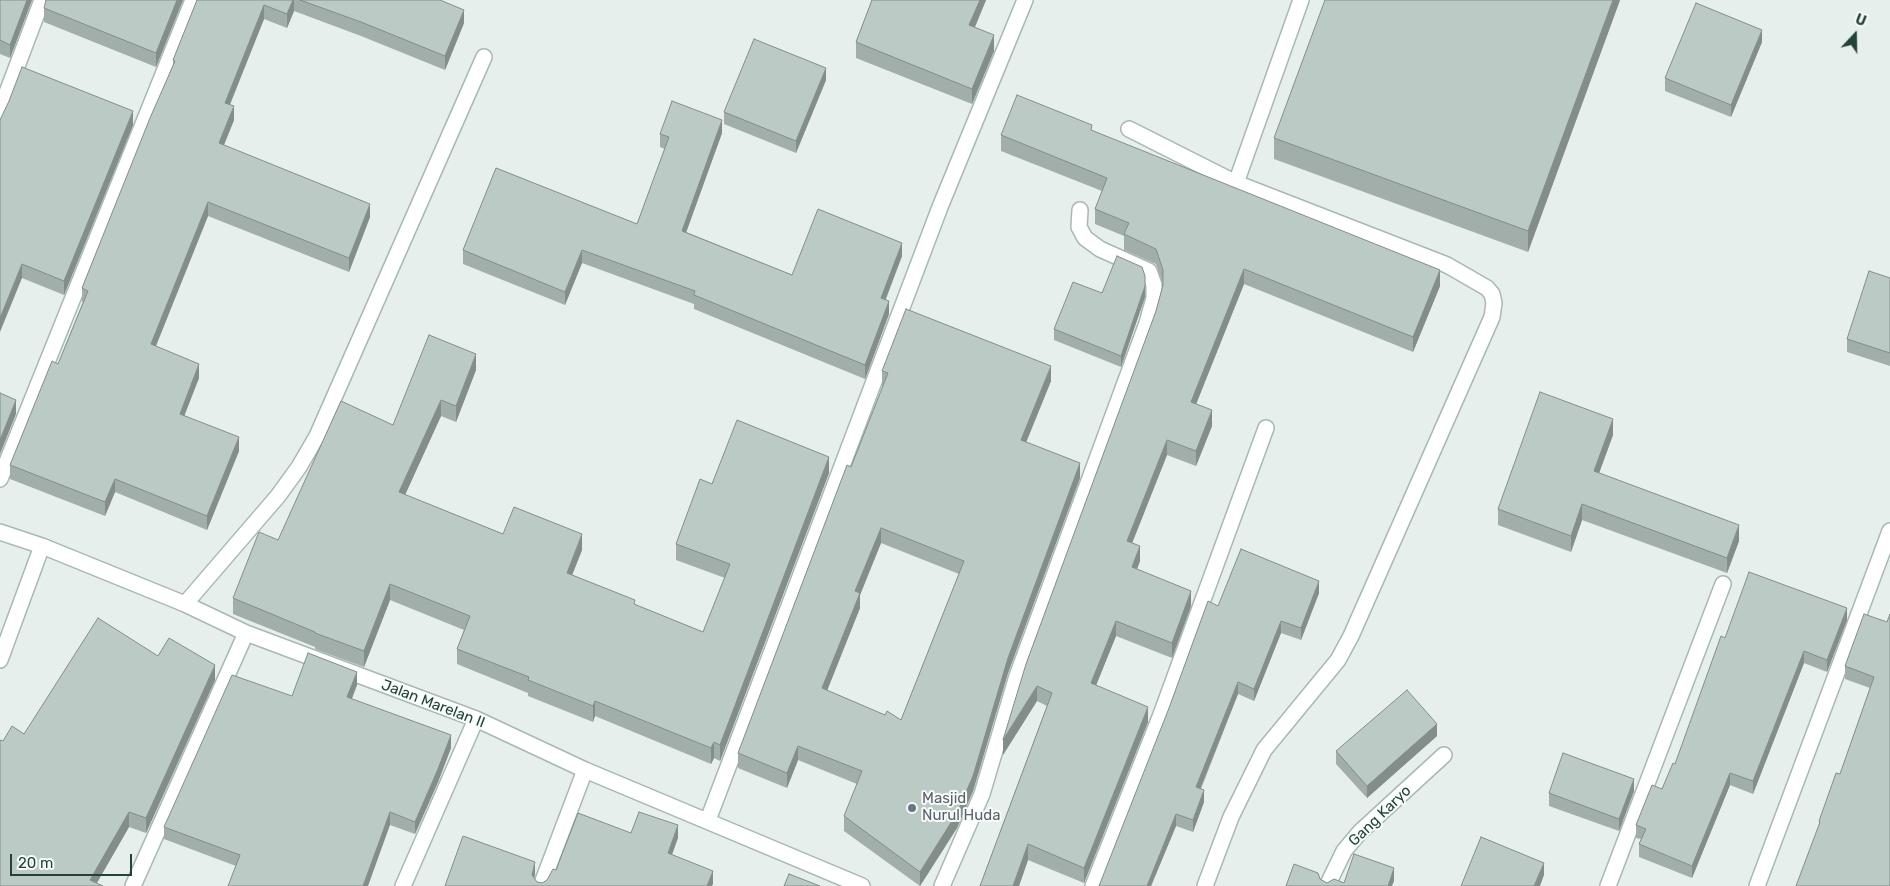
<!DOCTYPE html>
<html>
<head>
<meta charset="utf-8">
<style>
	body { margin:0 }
	#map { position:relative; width:1890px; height:886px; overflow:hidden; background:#e6efeb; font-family:Rubik,sans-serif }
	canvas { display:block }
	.north { position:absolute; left:1830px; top:10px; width:50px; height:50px; -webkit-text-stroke:4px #f7fbf9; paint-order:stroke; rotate:21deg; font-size:14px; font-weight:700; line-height:20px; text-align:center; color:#24423a }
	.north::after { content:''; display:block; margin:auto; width:18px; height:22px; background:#24423a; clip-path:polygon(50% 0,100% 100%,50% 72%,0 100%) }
	.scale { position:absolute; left:10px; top:854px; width:122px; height:22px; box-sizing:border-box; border:2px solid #24423a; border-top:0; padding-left:6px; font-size:15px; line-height:18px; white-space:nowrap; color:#24423a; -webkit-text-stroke:4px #f7fbf9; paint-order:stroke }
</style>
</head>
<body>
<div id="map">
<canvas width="1890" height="886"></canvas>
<div class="north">U</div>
<div class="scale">20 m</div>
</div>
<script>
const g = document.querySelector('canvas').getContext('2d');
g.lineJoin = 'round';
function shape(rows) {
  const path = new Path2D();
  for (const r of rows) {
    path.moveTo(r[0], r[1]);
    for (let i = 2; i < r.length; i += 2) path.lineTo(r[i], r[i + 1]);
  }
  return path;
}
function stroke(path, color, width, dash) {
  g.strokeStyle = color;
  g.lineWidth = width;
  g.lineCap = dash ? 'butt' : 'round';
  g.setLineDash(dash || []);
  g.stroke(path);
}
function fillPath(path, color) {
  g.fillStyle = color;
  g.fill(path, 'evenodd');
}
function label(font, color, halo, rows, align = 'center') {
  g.font = font + ' Rubik,sans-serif';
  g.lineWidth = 4;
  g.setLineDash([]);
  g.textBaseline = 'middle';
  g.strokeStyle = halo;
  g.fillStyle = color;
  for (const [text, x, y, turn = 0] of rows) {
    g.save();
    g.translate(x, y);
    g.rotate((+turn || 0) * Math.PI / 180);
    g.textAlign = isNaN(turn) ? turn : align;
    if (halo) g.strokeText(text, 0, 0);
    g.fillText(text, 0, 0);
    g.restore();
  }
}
const minor = shape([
	[0,111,42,0],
	[1129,129,1236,183,1447,265,1487,288,1492,294,1494,303,1492,317,1351,636,1338,660,1264,750,1231,817,1205,886],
	[1236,183,1301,0],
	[0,479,193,0],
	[0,532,42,546,185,604,246,633,476,719,585,770,862,886],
	[185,604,278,496,299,467,317,436,484,57],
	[0,660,42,546],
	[708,820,940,207,1025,0],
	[133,886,246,633],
	[403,886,476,719],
	[541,886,585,770],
	[942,886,982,794,1017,676,1147,323,1154,298,1154,285,1149,271,1100,249,1085,238,1079,227,1080,210],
	[1093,886,1160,717,1266,428],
	[1327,886,1344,851,1360,832,1444,755],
	[1608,886,1723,584],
	[1757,886,1890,531]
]);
const wall = shape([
	[0,0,32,0,10,58,0,54],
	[183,0,156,67,44,22,44,8],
	[197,0,440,0,464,23,445,70,361,36,294,11,287,28,264,19,230,105,234,120,224,145,370,217,349,272,208,216,156,346,199,378,184,415,239,451,207,530,115,492,105,516,10,479,10,465,58,364,83,302,82,302,82,288,173,65,173,60],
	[872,0,986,0,975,27,994,51,972,104,856,58,856,42],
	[1620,0,1528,252,1274,159,1274,138],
	[1762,42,1731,117,1665,91,1665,78],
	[826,80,796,153,724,124,724,112],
	[0,120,133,125,64,295,22,278],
	[1092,131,1440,286,1413,352,1244,284,1196,404,1212,426,1196,466,1167,455,1132,543,1140,561,1137,569,1191,606,1172,658,1116,636,1096,685,1148,722,1084,883,1028,860,1019,886,980,886,1047,706,1037,701,1003,755,1156,311,1163,284,1156,264,1124,250,1124,236,1095,224,1095,209,1102,191,1001,151,1001,135],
	[722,133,686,232,792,275,902,256,886,299,889,314,865,379,694,309,694,304,582,263,565,305,463,264,463,250,637,224,665,149,660,147,660,134],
	[1890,278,1890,366,1847,352,1847,339],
	[1102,293,1145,297,1121,367,1054,340,1054,329],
	[476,370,456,422,441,416,405,495,503,534,582,550,572,575,635,605,703,632,725,578,676,560,676,544,712,484,829,473,720,761,714,758,711,764,595,716,593,722,528,696,528,693,457,664,457,649,464,630,390,600,364,667,315,649,315,647,233,614,233,598,278,540,393,425],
	[882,371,1051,381,1026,442,1080,478,1008,673,973,791,957,828,920,886,844,831,844,816,857,784,798,760,787,788,738,768,738,753,851,467,883,386,882,386],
	[881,543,959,574,901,720,885,715,827,691,860,608,860,595],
	[1613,435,1599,473,1739,541,1727,573,1582,520,1571,552,1498,525,1498,509],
	[1319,593,1301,640,1281,633,1254,701,1238,694,1201,789,1204,802,1193,832,1176,826,1151,886,1099,886,1218,606],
	[1847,620,1827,672,1804,663,1753,794,1730,785,1692,878,1639,857,1639,844,1641,839,1636,838,1636,825,1662,789,1675,764,1725,638],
	[1887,622,1890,886,1819,825,1819,821,1840,774,1870,688,1845,679,1845,666],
	[158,656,215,680,146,833,129,827,97,883,3,741,24,734],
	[357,685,352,699,451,748,438,782,415,834,390,825,236,866,164,839,164,827,292,696],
	[1437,736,1367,798,1336,764,1336,751],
	[1634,791,1619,831,1549,806,1549,793]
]);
const shadedWall = shape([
	[27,0,32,0,10,58,10,45],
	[177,0,183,0,156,67,156,53],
	[293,0,294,0,294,11,287,28,287,14],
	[980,0,986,0,969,41,969,25],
	[1613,0,1620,0,1528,252,1528,231],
	[264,5,264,19,225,116,225,103],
	[464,10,464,23,445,70,445,56],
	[1762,30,1762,42,1731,117,1731,105],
	[994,35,994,51,972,104,972,89],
	[826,68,826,80,796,153,796,141],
	[234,106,234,120,219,157,219,143],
	[133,111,133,125,64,295,64,281],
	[722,120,722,133,682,244,682,231],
	[208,202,208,216,151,358,151,344],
	[370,204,370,217,349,272,349,258],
	[902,243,902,256,881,311,881,298],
	[582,250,582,263,565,305,565,292],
	[22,264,22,278,0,332,0,318],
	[1244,269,1244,284,1191,417,1191,402],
	[1440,270,1440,286,1413,352,1413,337],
	[1145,286,1145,297,1121,367,1121,356],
	[889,301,889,314,865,379,865,365],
	[476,354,476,370,456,422,456,406],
	[199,364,199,378,180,427,180,414],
	[1051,366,1051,381,1021,455,1021,440],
	[16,400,16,414,0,454,0,440],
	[441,400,441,416,399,508,399,492],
	[1212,410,1212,426,1196,466,1196,451],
	[1613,419,1613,435,1594,487,1594,471],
	[239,437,239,451,207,530,207,516],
	[1167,440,1167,455,1127,556,1127,541],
	[829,457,829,473,720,761,720,745],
	[1080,463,1080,478,1008,673,973,791,957,828,920,886,920,872,1008,658],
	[115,479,115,492,105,516,105,502],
	[1582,504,1582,520,1571,552,1571,536],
	[1739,525,1739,541,1727,573,1727,558],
	[881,528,881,543,860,595,860,608,822,703,822,688,855,591],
	[582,534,582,550,567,588,567,573],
	[1140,546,1140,561,1132,582,1132,567],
	[1319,581,1319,593,1301,640,1301,628],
	[390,584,390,600,364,667,364,651],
	[1191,591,1191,606,1172,658,1172,643],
	[1847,608,1847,620,1827,672,1827,660],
	[1116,621,1116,636,1091,698,1091,683],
	[1281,621,1281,633,1254,701,1254,689],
	[1804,651,1804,663,1753,794,1753,781],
	[215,665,215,680,146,833,146,818],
	[357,672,357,685,347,710,347,697],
	[1238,682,1238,694,1196,799,1196,787],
	[1037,686,1037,701,1003,755,1003,740],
	[595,701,595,716,593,722,593,706],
	[1148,707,1148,722,1084,883,1084,868],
	[1437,724,1437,736,1367,798,1367,786],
	[451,735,451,748,438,782,415,834,415,822],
	[714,742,714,758,711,764,711,748],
	[798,746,798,760,787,788,787,773],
	[1730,773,1730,785,1692,878,1692,866],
	[1634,779,1634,791,1619,831,1619,819],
	[1204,790,1204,802,1193,832,1193,820],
	[129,812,129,827,95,886,90,880],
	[390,812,390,825,368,886,363,886],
	[1176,814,1176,826,1151,886,1147,886],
	[678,825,678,838,668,866,668,853],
	[1028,844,1028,860,1019,886,1013,886],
	[535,862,535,875,532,886,532,875],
	[1544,863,1544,875,1540,886,1534,886],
	[1394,868,1394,881,1392,886,1388,886],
	[713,871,713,884,712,886,707,886]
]);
const building = shape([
	[0,0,27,0,10,45,0,40,0,0],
	[46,0,177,0,156,53,44,8,46,0],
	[197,0,293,0,287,14,264,5,225,103,234,106,219,143,370,204,349,258,208,202,151,344,199,364,180,414,239,437,207,516,115,479,105,502,10,465,52,361,58,364,88,291,82,288,150,118,175,61,173,60,197,0],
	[300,0,440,0,464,10,445,56,361,22,300,0],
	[872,0,980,0,969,25,994,35,972,89,856,42,872,0],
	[1325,0,1613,0,1528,231,1274,138,1325,0],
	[1696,3,1762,30,1731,105,1665,78,1696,3],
	[754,39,826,68,796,141,724,112,754,39],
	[22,67,133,111,64,281,22,264,0,318,0,120,9,101,22,67],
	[1017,95,1092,125,1091,130,1440,270,1413,337,1244,269,1191,402,1212,410,1196,451,1167,440,1127,541,1140,546,1132,567,1191,591,1172,643,1116,621,1091,683,1148,707,1084,868,1028,844,1013,886,980,886,1052,693,1037,686,1003,740,1026,664,1156,311,1163,285,1163,270,1156,249,1124,234,1129,223,1095,209,1107,178,1001,135,1017,95],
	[672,101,722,120,682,231,792,275,818,209,902,243,881,298,889,301,865,365,694,295,695,291,582,250,565,292,463,250,496,168,637,224,669,137,660,134,672,101],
	[1117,256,1142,267,1145,276,1145,286,1121,356,1054,329,1073,282,1102,293,1117,256],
	[1869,271,1890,278,1890,353,1847,339,1869,271],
	[906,309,1051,366,1021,440,1080,463,1008,658,973,776,957,813,920,872,844,816,862,771,798,746,787,773,738,753,847,465,851,467,888,373,882,371,906,309],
	[881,528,964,561,901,720,887,711,885,715,822,688,860,593,855,591,881,528],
	[429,335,476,354,456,406,441,400,399,492,503,534,514,507,582,534,567,573,635,600,634,604,703,632,730,564,676,544,700,479,712,484,737,420,829,457,720,745,714,742,711,748,595,701,593,706,528,680,529,677,457,649,470,616,390,584,364,651,315,633,315,632,233,598,259,532,278,540,341,401,393,425,429,335],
	[1540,392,1613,419,1594,471,1739,525,1727,558,1582,504,1571,536,1498,509,1540,392],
	[0,393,16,400,0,440,0,393],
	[1241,549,1319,581,1301,628,1281,621,1254,689,1238,682,1196,787,1204,790,1193,820,1176,814,1147,886,1099,886,1169,708,1208,601,1218,606,1241,549],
	[1749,572,1847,608,1827,660,1804,651,1753,781,1730,773,1692,866,1639,844,1646,829,1636,825,1652,785,1662,789,1673,763,1675,764,1721,636,1725,638,1749,572],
	[1864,614,1887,622,1890,614,1890,886,1796,886,1820,822,1819,821,1836,773,1840,774,1874,677,1845,666,1864,614],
	[98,618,158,656,169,638,215,665,146,818,129,812,90,880,103,886,0,886,0,740,3,741,12,726,24,734,98,618],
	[308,653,357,672,347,697,451,735,438,769,415,822,390,812,363,886,228,886,240,855,164,827,232,675,292,696,308,653],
	[1407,690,1437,724,1367,786,1336,751,1407,690],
	[1563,753,1634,779,1619,819,1549,793,1563,753],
	[639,812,678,825,668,853,713,871,707,886,445,886,463,836,535,862,532,875,537,882,542,883,547,880,553,869,556,870,578,813,631,833,639,812],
	[1481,837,1544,863,1534,886,1461,886,1481,837],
	[1354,854,1394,868,1388,886,1286,886,1294,864,1318,873,1320,879,1327,883,1334,879,1344,883,1354,854],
	[789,874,820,886,784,886,789,874]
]);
const markers = [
	[912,808,5,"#6b7280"]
];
const streetNames = [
	["Jalan Marelan II",433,704,21],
	["Gang Karyo",1380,816,-44]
];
const worshipNames = [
	["Masjid",922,799],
	["Nurul Huda",922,816]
];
stroke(minor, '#a8b8b2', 18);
stroke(minor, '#fff', 15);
fillPath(wall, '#a1aea9');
fillPath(shadedWall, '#838d89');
fillPath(building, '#bbcac4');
stroke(building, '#838d89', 1);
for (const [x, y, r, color] of markers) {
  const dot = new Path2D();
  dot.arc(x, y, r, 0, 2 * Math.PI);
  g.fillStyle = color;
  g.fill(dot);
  stroke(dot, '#f7fbf9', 2);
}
label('15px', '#24423a', '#f7fbf9', streetNames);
label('15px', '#5b616d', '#f7fbf9', worshipNames, 'left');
</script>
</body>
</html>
